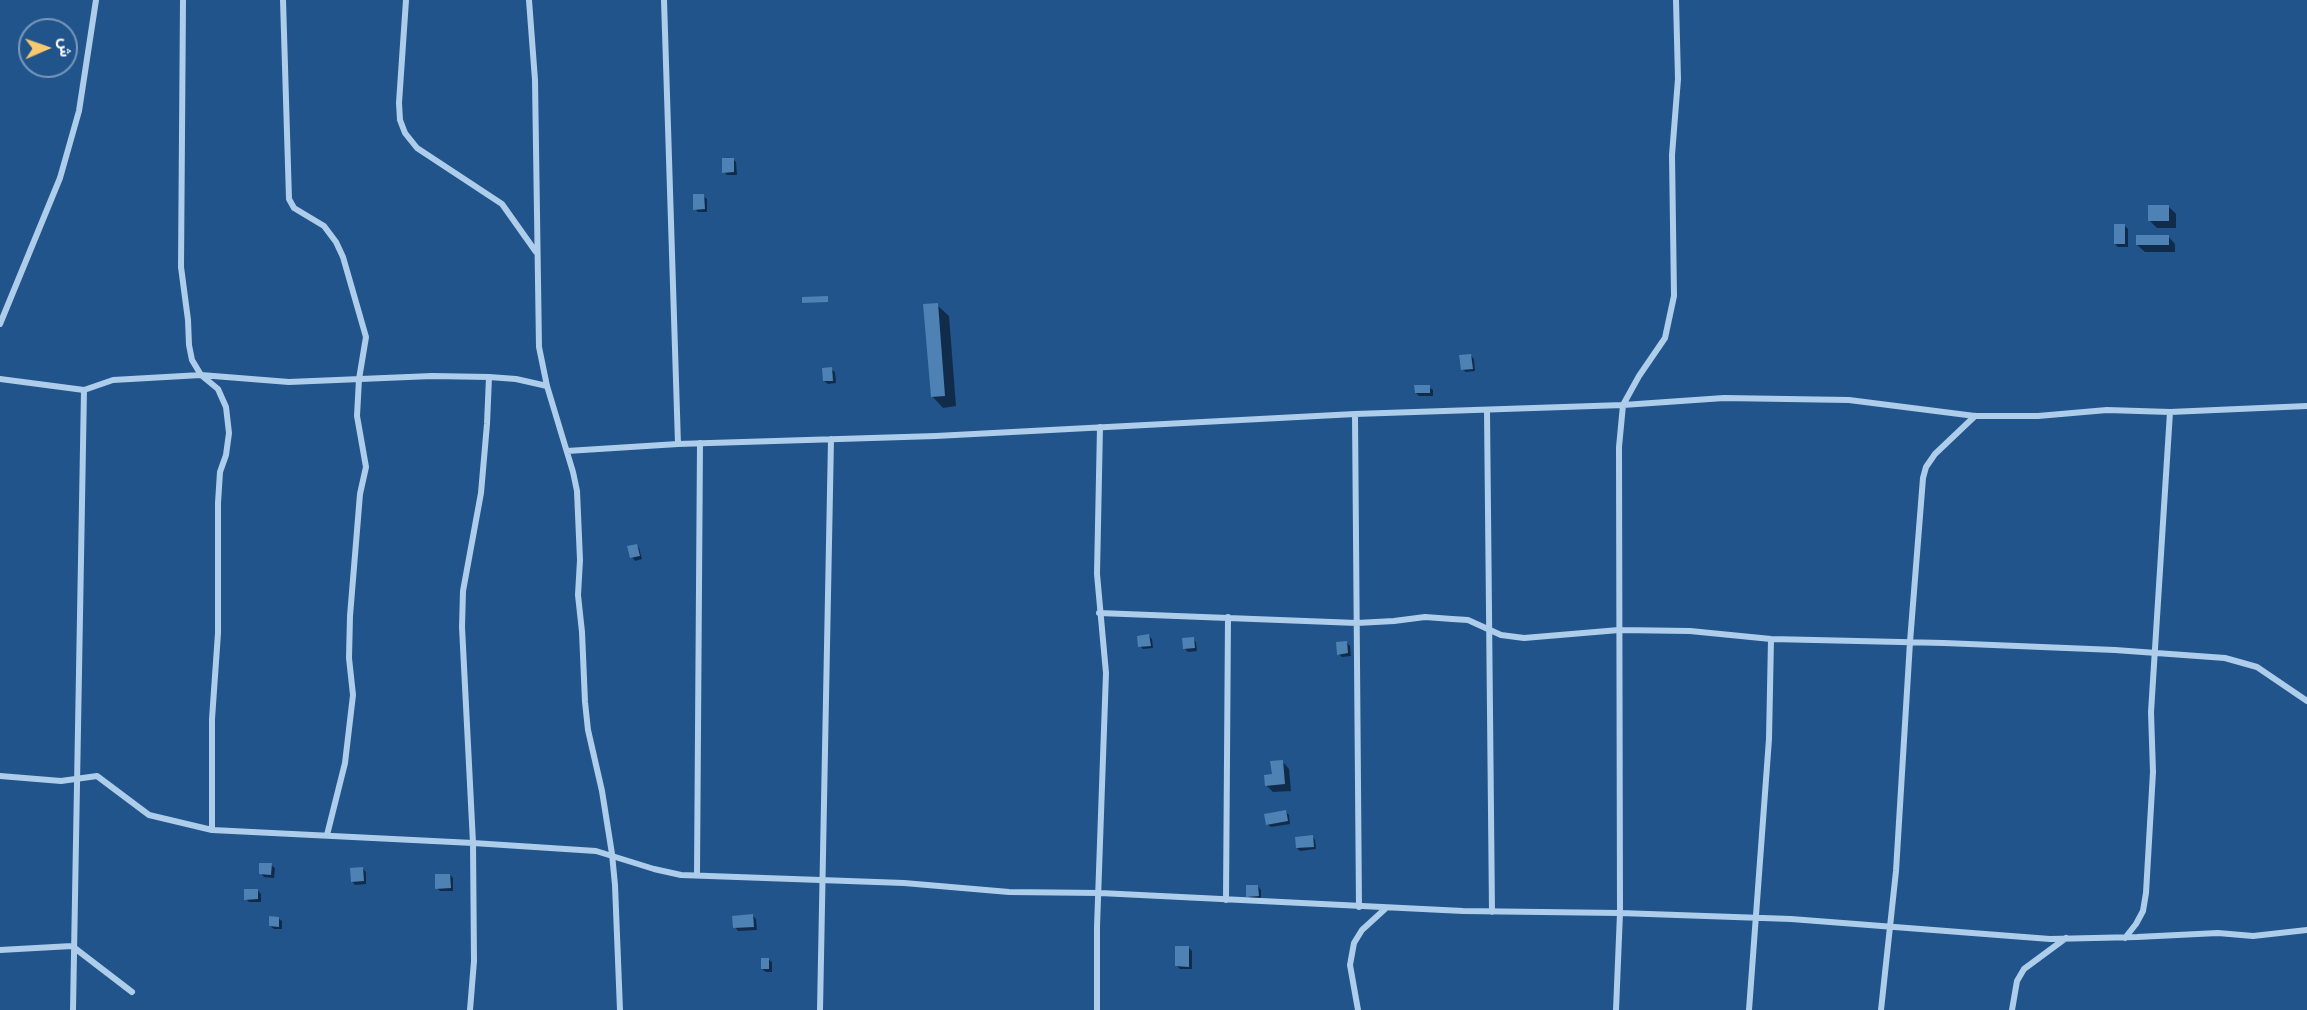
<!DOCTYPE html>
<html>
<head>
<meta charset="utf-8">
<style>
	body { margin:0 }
	#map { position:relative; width:2307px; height:1010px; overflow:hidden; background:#21548b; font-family:"Sofia Sans Condensed",Vazirmatn,sans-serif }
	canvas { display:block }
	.north { position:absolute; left:18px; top:18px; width:60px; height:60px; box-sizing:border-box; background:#21548b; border:2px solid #7a98b9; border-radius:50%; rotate:88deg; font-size:16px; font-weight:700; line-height:24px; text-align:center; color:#fff }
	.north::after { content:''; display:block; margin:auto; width:21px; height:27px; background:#f7c96f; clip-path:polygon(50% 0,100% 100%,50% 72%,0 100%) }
</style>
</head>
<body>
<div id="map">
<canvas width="2307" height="1010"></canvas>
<div class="north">ش</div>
</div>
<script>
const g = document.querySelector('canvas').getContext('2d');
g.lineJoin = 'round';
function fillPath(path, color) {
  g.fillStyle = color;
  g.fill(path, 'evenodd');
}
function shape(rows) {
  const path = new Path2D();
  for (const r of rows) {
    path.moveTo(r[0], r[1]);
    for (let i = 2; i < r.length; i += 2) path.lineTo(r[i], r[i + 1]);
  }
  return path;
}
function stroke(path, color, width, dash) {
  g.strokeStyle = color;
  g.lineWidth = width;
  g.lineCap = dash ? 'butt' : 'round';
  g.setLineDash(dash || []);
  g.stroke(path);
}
const shadow = shape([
	[733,159,736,162,737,175,727,175,724,172],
	[703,196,707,199,707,212,698,212,695,209],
	[2168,206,2176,214,2176,228,2157,228,2150,221],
	[2125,226,2128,229,2128,247,2118,247,2115,244],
	[2168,236,2175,244,2175,252,2145,252,2137,245],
	[937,305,949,316,956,406,943,408,932,396],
	[1470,355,1474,359,1475,371,1466,372,1462,369],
	[831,369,835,372,836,383,828,384,824,381],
	[1429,387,1433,390,1433,396,1419,396,1416,393],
	[636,545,639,548,642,559,635,561,632,557],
	[1149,636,1152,639,1153,648,1143,649,1140,646],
	[1193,639,1196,642,1197,651,1188,652,1185,649],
	[1346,642,1350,646,1351,656,1342,657,1339,654],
	[1282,761,1289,769,1291,791,1273,792,1266,785],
	[1286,812,1289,815,1290,824,1271,827,1267,824],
	[1312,836,1315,840,1316,849,1300,851,1297,848],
	[271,865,275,868,274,878,264,877,261,873],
	[363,869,366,872,366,884,355,885,352,881],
	[450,875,453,878,453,891,440,891,437,888],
	[1258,886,1261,890,1261,899,1251,899,1248,896],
	[257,890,261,894,261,902,249,902,246,899],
	[753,916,756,919,757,930,738,931,735,927],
	[278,918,282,921,282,929,274,929,270,926],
	[1189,948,1192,951,1192,969,1180,969,1176,965],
	[768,959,772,962,772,972,766,972,762,969]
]);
const building = shape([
	[722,158,734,158,734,172,722,173],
	[693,194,704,194,705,209,693,210],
	[2148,205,2169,205,2169,221,2148,221],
	[2114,224,2125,224,2125,244,2114,244],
	[2136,235,2169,235,2169,245,2136,245],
	[828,296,828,302,802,303,802,297],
	[938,303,945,396,931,397,923,304],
	[1471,354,1473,369,1461,370,1459,355],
	[832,367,833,381,823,381,822,368],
	[1414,385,1430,385,1430,393,1415,393],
	[637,544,640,556,630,558,627,546],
	[1149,634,1151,646,1138,647,1137,636],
	[1194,637,1195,648,1183,649,1182,638],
	[1347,641,1348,653,1337,655,1336,642],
	[1283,760,1285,784,1265,786,1264,775,1272,774,1270,761],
	[1286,810,1288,821,1266,825,1264,814],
	[1313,835,1314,847,1296,848,1295,837],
	[259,863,272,863,271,875,259,874],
	[363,867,364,881,351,882,350,868],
	[435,874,450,874,451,888,435,889],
	[1246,885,1258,885,1259,896,1246,897],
	[244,889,258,889,258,899,244,900],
	[753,914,754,927,733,928,732,916],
	[269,916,279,917,279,927,269,926],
	[1175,946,1189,946,1189,967,1175,966],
	[761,958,769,958,769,969,761,969]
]);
const minor = shape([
	[183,0,181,267,188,320,189,345,192,360,201,375,218,389,226,407,229,433,226,455,220,472,218,503,218,633,212,719,212,830],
	[283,0,289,199,294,208,324,226,336,242,343,257,366,337,359,379,357,416,366,467,360,494,350,616,349,658,353,695,345,763,327,835],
	[406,0,399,103,400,120,405,133,417,148,502,204,536,252],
	[529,0,535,80,539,347,547,386,573,472,577,491,580,560,578,595,582,632,585,702,588,730,602,791,612,854,615,885,620,1010],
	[664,0,678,444],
	[0,324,60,178,79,111,96,0],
	[0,379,84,390,113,380,201,375,289,382,432,376,489,377,516,379,547,386],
	[1487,410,1492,912],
	[1355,414,1359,907],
	[567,451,678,444,936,436,1355,414,1623,405,1724,398,1849,400,1975,416,2038,416,2107,410,2170,412,2307,406],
	[1099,613,1357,623,1394,621,1425,617,1452,619,1468,620,1501,635,1524,638,1619,630,1690,631,1771,639,1944,643,2115,650,2225,658,2257,667,2307,701],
	[0,776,61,781,97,776,149,815,212,830,473,843,596,851,654,869,681,875,904,883,1009,892,1100,893,1463,911,1620,913,1791,919,2050,939,2137,937,2218,933,2253,936,2307,930],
	[697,875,700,443],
	[1226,900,1228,617],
	[2125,938,2136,924,2143,911,2146,893,2153,772,2151,712,2170,412],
	[0,950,72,946,132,992],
	[73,1010,84,390],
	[470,1010,474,961,473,843,462,627,463,591,481,493,487,424,489,377],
	[820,1010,831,439],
	[1097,1010,1097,927,1106,673,1097,574,1100,427],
	[1358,1010,1350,965,1354,943,1362,930,1385,909],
	[1616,1010,1620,913,1619,447,1623,405,1639,376,1665,338,1674,296,1672,155,1678,79,1676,0],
	[1749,1010,1769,739,1771,639],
	[1881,1010,1896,871,1910,642,1923,478,1926,467,1935,454,1975,416],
	[2012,1010,2017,981,2024,969,2066,938]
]);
fillPath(shadow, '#0007');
fillPath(building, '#4e81b4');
stroke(minor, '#aecdeb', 6);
</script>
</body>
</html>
